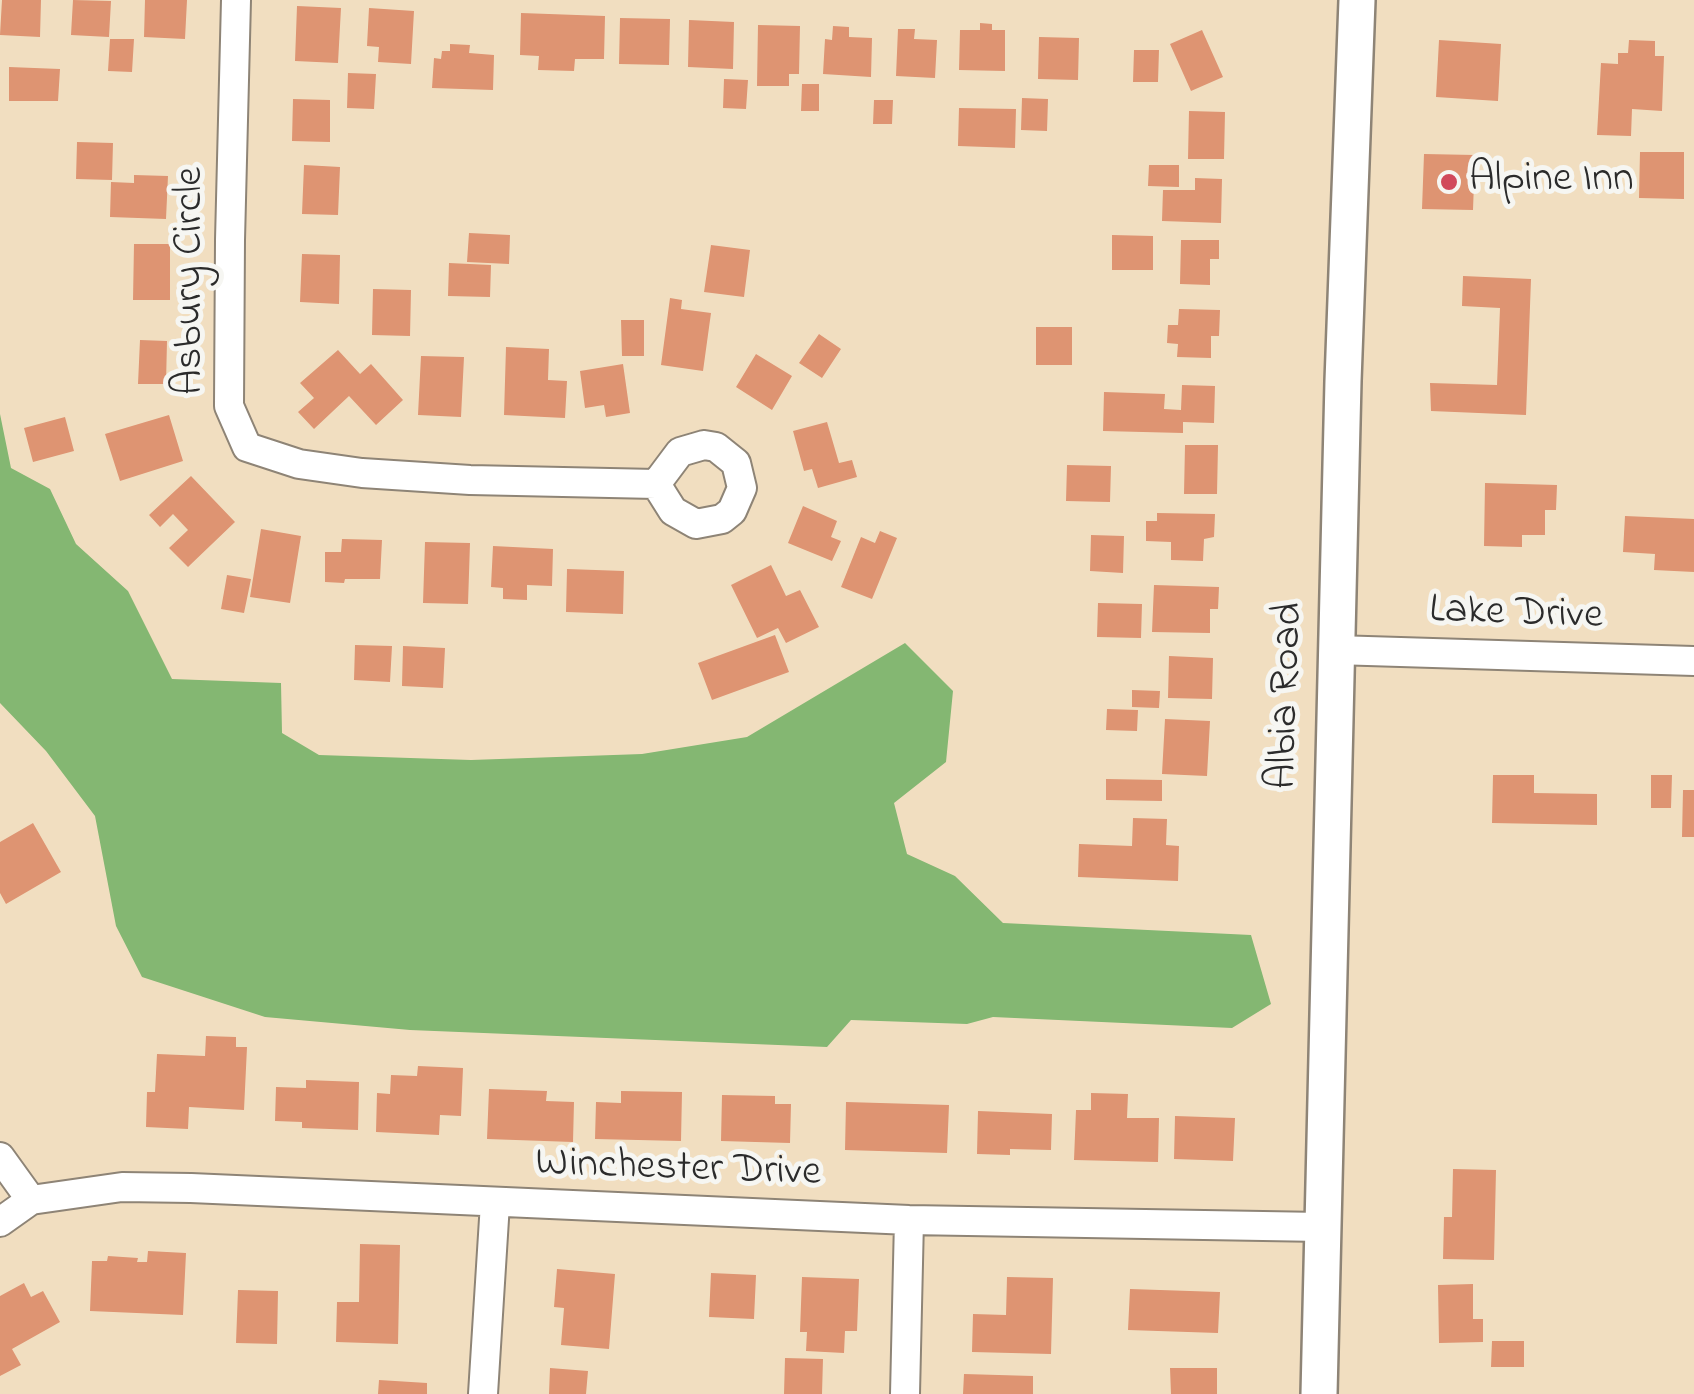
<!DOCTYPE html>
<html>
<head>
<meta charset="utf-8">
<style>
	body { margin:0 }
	canvas { display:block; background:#f1dec0 }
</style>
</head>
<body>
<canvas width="1694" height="1394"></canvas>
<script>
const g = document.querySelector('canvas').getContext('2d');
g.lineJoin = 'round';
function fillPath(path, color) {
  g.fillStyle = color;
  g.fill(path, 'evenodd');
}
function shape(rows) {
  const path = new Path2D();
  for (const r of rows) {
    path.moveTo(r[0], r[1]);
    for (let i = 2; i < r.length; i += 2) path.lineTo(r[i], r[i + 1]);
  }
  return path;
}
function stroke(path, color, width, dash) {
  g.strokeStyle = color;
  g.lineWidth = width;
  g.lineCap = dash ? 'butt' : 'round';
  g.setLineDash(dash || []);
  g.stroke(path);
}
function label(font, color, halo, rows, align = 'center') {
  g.font = font + ' "Indie Flower",sans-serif';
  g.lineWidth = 10;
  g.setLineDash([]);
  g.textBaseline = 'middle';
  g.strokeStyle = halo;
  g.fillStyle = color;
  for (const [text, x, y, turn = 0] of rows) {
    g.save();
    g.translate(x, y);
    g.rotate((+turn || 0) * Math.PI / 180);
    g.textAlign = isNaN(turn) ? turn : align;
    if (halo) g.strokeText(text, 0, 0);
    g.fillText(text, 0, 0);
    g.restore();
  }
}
const forest = shape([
	[0,414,11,468,50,489,76,544,128,591,172,679,281,683,282,733,319,755,471,760,642,754,747,737,905,643,953,691,946,762,894,803,907,854,955,876,1003,923,1251,935,1271,1004,1232,1028,993,1017,967,1024,851,1020,827,1047,410,1030,265,1017,142,977,116,926,95,816,46,751,0,703]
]);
const building = shape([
	[2,0,41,0,40,37,0,35],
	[73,0,111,1,109,37,71,35],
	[145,0,187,0,185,39,144,37],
	[297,6,341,8,338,63,295,61],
	[369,8,414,11,411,64,378,62,379,47,367,46],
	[521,13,605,16,604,59,575,59,574,71,538,70,539,56,520,55],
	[620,18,670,19,669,65,619,64],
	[689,20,734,22,733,69,688,67],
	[980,23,992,24,992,30,1005,30,1005,71,959,70,960,30,980,30],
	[758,25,800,26,799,74,789,74,789,86,757,86],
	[833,26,849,27,849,37,872,38,871,77,823,74,825,39,832,40],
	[898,29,915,29,914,39,937,40,935,78,896,76],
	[1202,30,1223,77,1191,91,1170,44],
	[1039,37,1079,38,1078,80,1038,79],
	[110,39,134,39,132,72,108,71],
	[1439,40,1501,44,1498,101,1436,97],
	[1629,40,1655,41,1655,56,1664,56,1662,111,1632,109,1631,136,1597,135,1601,63,1618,64,1618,53,1628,53],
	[450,44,470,45,469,53,494,55,493,90,432,88,434,58,441,59,442,51,450,51],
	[1134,50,1159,50,1158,82,1133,82],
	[9,67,60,69,58,101,9,101],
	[348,73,376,74,374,109,347,108],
	[724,79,748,80,746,109,723,108],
	[802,84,819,84,819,111,801,111],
	[1022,98,1048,99,1047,131,1021,130],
	[293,99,330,100,330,142,292,141],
	[874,100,893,100,892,124,873,124],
	[959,108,1016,109,1015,148,958,146],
	[1189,111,1225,112,1224,159,1188,159],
	[77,142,113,143,112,180,76,179],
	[1640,152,1684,152,1684,199,1639,198],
	[1424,154,1475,155,1473,210,1422,209],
	[304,165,340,167,338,215,302,214],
	[1149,165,1179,165,1179,187,1148,186],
	[134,175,168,176,166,219,110,217,111,182,134,183],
	[1195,178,1222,179,1221,223,1162,221,1163,190,1195,190],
	[469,233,510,235,509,264,467,262],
	[1112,235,1153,236,1153,270,1112,270],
	[1181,240,1219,240,1219,259,1210,259,1210,285,1180,284],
	[134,244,170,244,170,300,133,300],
	[711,245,750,250,744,297,704,292],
	[302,254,340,255,339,304,300,302],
	[449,263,491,265,490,297,448,296],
	[1463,276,1531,279,1526,415,1431,411,1430,383,1497,385,1500,308,1462,306],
	[373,289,411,290,410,336,372,335],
	[670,298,682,300,681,309,711,313,703,371,661,365],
	[1179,309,1220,310,1219,336,1211,336,1211,358,1177,357,1178,344,1167,343,1168,325,1178,325],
	[621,320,644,320,644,356,622,356],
	[1036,327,1072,327,1072,365,1036,365],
	[819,334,841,349,822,378,799,363],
	[140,340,167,341,166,384,138,384],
	[506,347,549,349,548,380,567,381,565,418,504,415],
	[338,350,360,374,371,364,403,400,376,425,349,396,314,429,298,412,314,398,300,383],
	[756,354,792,376,772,410,736,387],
	[421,356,464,357,461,417,418,415],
	[623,364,630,413,606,417,604,405,585,408,580,371],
	[1182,385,1215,386,1214,423,1183,422,1183,433,1103,431,1104,392,1165,394,1164,409,1181,410],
	[169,415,183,461,120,481,105,434],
	[65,417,74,451,33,462,24,428],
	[827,422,839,463,852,460,857,477,818,488,812,469,804,471,793,431],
	[1185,445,1218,445,1217,494,1184,494],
	[1067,465,1111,466,1110,502,1066,501],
	[191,476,235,522,188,567,169,548,188,530,173,514,160,527,149,515],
	[1485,483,1557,485,1556,510,1545,510,1545,535,1522,535,1522,547,1484,546],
	[803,506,837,521,831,537,841,541,832,561,788,543],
	[1157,513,1215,514,1214,537,1204,539,1203,561,1171,560,1171,542,1146,541,1146,521,1157,521],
	[1625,516,1694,519,1694,572,1654,570,1655,554,1623,552],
	[261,529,301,536,290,603,250,597],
	[880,531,897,538,872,599,841,587,861,537,875,543],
	[1091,535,1124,536,1123,573,1090,571],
	[342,539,382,540,380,579,345,579,344,583,325,582,325,552,341,552],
	[425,542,470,543,468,604,423,603],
	[493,546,553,549,552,586,527,585,527,600,503,599,503,588,491,587],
	[771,565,786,596,800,590,819,627,786,643,778,628,757,638,731,585],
	[567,569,624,571,623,614,566,612],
	[227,575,251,579,244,613,221,609],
	[1154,585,1219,587,1218,609,1210,609,1210,633,1152,632],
	[1098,603,1142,604,1141,638,1097,637],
	[775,635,789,672,712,700,698,663],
	[355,645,392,646,390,682,354,680],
	[403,646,445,648,443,688,402,686],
	[1169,656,1213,658,1212,699,1168,698],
	[1132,690,1160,691,1159,708,1132,707],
	[1107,709,1138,710,1137,731,1106,730],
	[1165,719,1210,721,1207,776,1162,774],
	[1493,775,1534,775,1534,793,1597,794,1597,825,1492,823],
	[1651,775,1672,775,1671,808,1651,808],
	[1106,779,1162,780,1162,801,1106,800],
	[1683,790,1694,790,1694,837,1682,837],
	[1133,818,1167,819,1166,845,1179,846,1178,881,1078,877,1079,844,1132,846],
	[33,823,61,872,6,904,0,893,0,842],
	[206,1036,236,1037,236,1047,247,1047,244,1110,189,1107,188,1129,146,1127,147,1092,155,1092,157,1054,205,1056],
	[418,1066,463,1068,461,1116,440,1115,439,1135,376,1132,377,1093,390,1094,391,1075,417,1076],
	[306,1080,359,1082,358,1130,302,1128,302,1122,275,1121,276,1087,306,1088],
	[489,1089,547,1091,546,1101,574,1102,573,1142,487,1139],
	[621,1091,682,1092,681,1141,595,1139,596,1102,621,1103],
	[1091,1093,1128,1094,1127,1118,1159,1118,1158,1162,1074,1160,1076,1110,1091,1110],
	[722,1095,775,1096,775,1104,791,1104,790,1143,721,1141],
	[846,1102,949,1105,947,1153,845,1150],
	[978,1111,1052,1114,1051,1150,1010,1149,1010,1155,977,1154],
	[1175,1116,1235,1118,1233,1161,1174,1159],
	[1453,1169,1496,1170,1494,1260,1443,1259,1444,1217,1452,1217],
	[360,1244,400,1245,398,1344,336,1342,337,1302,359,1302],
	[148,1251,186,1253,183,1315,90,1311,92,1261,107,1261,108,1256,138,1258,137,1262,147,1262],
	[557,1269,615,1274,609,1349,561,1345,564,1308,554,1307],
	[711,1273,756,1275,754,1319,709,1317],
	[802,1277,859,1279,857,1331,845,1331,844,1353,806,1351,807,1332,800,1332],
	[1007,1277,1053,1278,1051,1354,972,1352,973,1314,1006,1315],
	[24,1283,31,1297,43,1291,60,1322,12,1349,21,1365,0,1376,0,1296],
	[1473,1284,1473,1319,1483,1319,1483,1342,1439,1343,1438,1285],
	[1130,1289,1220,1292,1218,1333,1128,1330],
	[238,1290,278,1291,277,1344,236,1343],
	[1492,1341,1524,1341,1524,1367,1491,1367],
	[785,1358,823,1359,822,1394,784,1394],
	[550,1368,588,1371,586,1394,549,1394],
	[1170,1368,1217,1368,1217,1394,1171,1394],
	[964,1374,1033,1376,1033,1394,963,1394],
	[379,1380,427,1383,427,1394,378,1394]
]);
const minor = shape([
	[236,0,230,240,229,406,247,447,299,464,362,473,470,480,656,484],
	[704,445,716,447,736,463,742,488,732,511,722,519,696,524,673,511,656,484,680,452,704,445],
	[1335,650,1694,661],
	[0,1157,31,1200,0,1222],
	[31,1200,122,1187,191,1188,909,1220,1322,1227],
	[483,1394,495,1203],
	[905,1394,909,1220]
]);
const tertiary = shape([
	[1319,1394,1343,381,1357,0]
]);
const markers = [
	[1449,182,10,"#d1495b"]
];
const poiNames = [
	["Alpine Inn",1469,182]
];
const streetNames = [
	["Asbury Circle",193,281,-90],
	["Lake Drive",1516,616,2],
	["Albia Road",1289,696,-88],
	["Winchester Drive",678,1171,2]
];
fillPath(forest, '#84b772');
fillPath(building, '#de9472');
stroke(minor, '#8e8476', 32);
stroke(tertiary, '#8e8476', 40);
stroke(minor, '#fff', 28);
stroke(tertiary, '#fff', 35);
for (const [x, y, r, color] of markers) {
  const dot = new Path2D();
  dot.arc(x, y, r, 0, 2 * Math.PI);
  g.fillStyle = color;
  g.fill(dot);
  stroke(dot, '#f6f6f2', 4);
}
label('42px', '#2b2b2b', '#f6f6f2', poiNames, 'left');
label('42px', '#2b2b2b', '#f6f6f2', streetNames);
</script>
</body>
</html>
